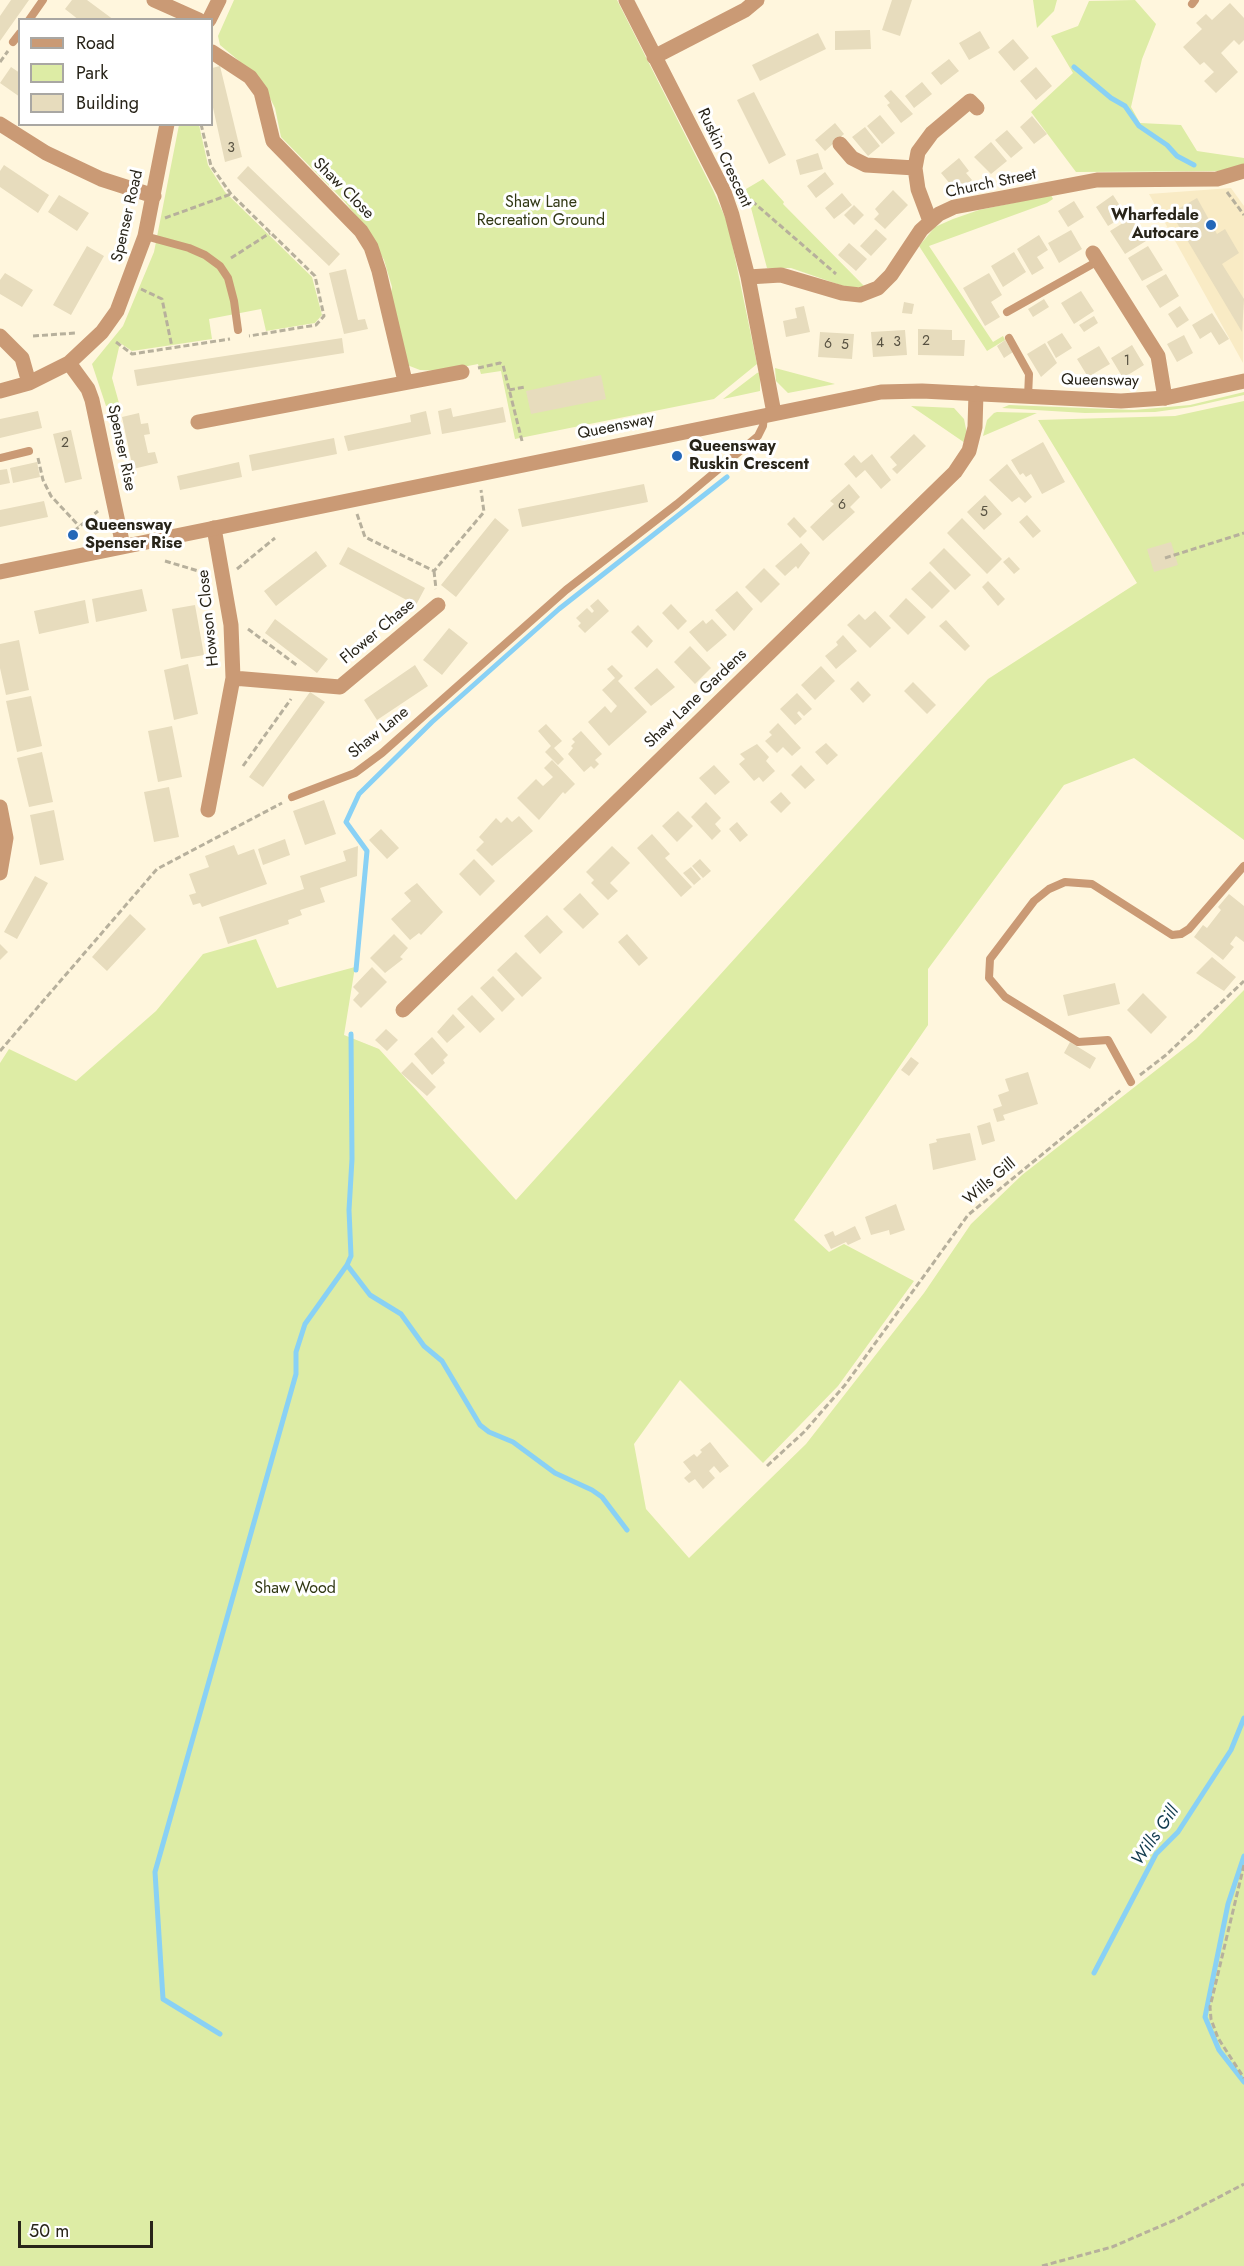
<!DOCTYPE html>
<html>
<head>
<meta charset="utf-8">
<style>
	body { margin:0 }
	#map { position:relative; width:1244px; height:2266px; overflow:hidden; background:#fff6dd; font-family:Jost,sans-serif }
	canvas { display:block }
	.legend { position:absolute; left:18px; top:18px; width:195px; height:108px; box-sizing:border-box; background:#fff; border:2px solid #a9a7a3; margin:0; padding:8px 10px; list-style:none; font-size:18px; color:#282419 }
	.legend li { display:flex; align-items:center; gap:12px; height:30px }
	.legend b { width:30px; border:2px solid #a9a7a3 }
	.scale { position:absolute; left:18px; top:2221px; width:135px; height:27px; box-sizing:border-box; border:3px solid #282419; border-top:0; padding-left:8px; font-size:18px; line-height:21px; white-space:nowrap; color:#282419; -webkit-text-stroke:4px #fff; paint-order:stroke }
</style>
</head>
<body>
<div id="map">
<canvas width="1244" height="2266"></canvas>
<ul class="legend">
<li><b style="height:8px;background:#ca9a75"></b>Road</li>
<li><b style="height:16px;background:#ddeca5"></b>Park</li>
<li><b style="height:16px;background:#e7dcbd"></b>Building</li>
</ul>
<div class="scale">50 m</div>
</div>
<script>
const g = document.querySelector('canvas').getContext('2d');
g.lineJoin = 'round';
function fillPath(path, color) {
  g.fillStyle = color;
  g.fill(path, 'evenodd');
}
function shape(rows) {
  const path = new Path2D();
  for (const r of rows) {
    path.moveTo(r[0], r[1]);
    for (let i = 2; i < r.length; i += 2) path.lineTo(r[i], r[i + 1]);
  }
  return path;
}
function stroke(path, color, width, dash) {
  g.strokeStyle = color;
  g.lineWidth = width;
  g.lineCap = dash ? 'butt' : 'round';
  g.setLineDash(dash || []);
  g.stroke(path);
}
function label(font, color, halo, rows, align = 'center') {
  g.font = font + ' Jost,sans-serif';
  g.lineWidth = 6;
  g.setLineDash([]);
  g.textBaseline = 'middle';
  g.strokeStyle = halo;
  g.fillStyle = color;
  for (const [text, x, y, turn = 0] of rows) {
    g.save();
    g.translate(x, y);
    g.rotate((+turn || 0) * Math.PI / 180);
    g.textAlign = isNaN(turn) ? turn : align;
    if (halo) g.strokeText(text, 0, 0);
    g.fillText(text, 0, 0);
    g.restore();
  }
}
const built = shape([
	[1231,188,1244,206,1243,363,1149,194]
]);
const green = shape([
	[234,0,617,0,713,190,728,224,757,364,714,399,515,439,501,371,481,374,478,364,442,371,420,370,407,365,390,298,392,287,384,260,366,228,344,201,281,137,275,108,267,92,238,60,220,45,218,36],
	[1033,0,1057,0,1054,11,1037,28],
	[1135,0,1156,24,1142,59,1131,107,1140,123,1181,125,1197,151,1244,158,1244,166,1230,171,1076,172,1031,112,1073,73,1051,36,1078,26,1089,1],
	[179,125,199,125,208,165,225,192,312,277,322,315,315,323,266,331,261,309,209,319,212,339,132,351,120,343,112,378,119,403,106,406,92,364,123,326,154,252],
	[763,179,784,202,783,204,866,288,846,287,791,268,767,268,746,189],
	[1051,195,1053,199,1047,203,929,246,993,342,1003,336,1005,340,987,351,919,246,935,227,953,219,979,210],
	[775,368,835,384,788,393,776,381],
	[760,372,760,391,723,399,757,373],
	[1244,392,1244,395,1191,407,1155,412,1085,413,1002,408,1009,405,1134,410,1190,405],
	[1244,401,1244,840,1134,758,1064,785,928,969,928,1025,794,1220,829,1252,844,1244,914,1281,838,1386,763,1463,680,1380,634,1444,646,1509,689,1558,806,1444,924,1293,971,1224,1022,1175,1196,1039,1244,990,1244,2266,0,2266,0,1063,9,1049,76,1081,156,1011,203,954,256,939,277,988,355,967,344,1035,379,1049,516,1200,988,679,1137,583,1038,420,1175,416],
	[911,406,954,408,964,419,967,434,965,443],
	[994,413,997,412,1037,413,983,436,987,420]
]);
const stream = shape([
	[1074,67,1111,98,1125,106,1139,126,1167,145,1177,156,1194,165],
	[356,970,367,851,346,822,359,794,432,722,559,609,727,477],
	[351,1034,352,1159,349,1210,351,1256,347,1265,370,1295,401,1314,424,1346,442,1361,480,1425,489,1432,513,1442,555,1473,592,1490,602,1497,627,1530],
	[1244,1856,1228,1904,1205,2017,1219,2050,1244,2082],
	[1094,1973,1156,1854,1178,1832,1231,1750,1244,1718],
	[220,2034,163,1999,155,1872,296,1374,296,1352,305,1324,347,1265]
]);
const building = shape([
	[11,0,29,0,0,41,0,16],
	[72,0,87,0,114,20,79,20,65,9],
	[892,0,912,0,900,36,882,30],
	[1230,3,1244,18,1244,40,1239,45,1234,40,1221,53,1238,72,1216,93,1204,81,1214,72,1204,62,1200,65,1183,47,1202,29,1196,23,1206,14,1212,20],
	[870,30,871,49,835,50,835,31],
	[980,31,990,48,969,60,959,43],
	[818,33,826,49,760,81,752,65],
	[1013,39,1029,58,1014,71,998,52],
	[949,59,959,71,941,85,931,73],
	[220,66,242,157,225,162,212,103,212,68],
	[11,67,20,73,20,97,0,83],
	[1036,67,1052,86,1036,100,1020,81],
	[922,82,932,94,914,108,905,96],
	[891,90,913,114,901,123,887,105,890,103,884,96],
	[754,92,786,155,769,164,737,100],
	[880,115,895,133,882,144,867,126],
	[1032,116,1047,134,1034,144,1020,127],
	[835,123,844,134,825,151,815,140],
	[865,127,880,146,868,156,852,137],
	[1007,130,1023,148,1011,158,995,140],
	[991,142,1007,161,991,174,974,157],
	[818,153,823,169,800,175,796,160],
	[959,158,969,171,966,173,972,180,963,188,957,181,951,185,941,173],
	[4,165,49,195,38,213,0,187,0,171],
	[248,166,340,254,329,266,237,178],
	[825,172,834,184,816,198,807,186],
	[893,190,908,205,885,229,874,219,879,214,875,209],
	[842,193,852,205,834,219,825,208],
	[59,195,89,213,77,231,48,212],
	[1113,195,1126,215,1108,226,1096,207],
	[1197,198,1217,234,1225,229,1239,253,1222,264,1244,299,1242,332,1171,213],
	[1074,201,1084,217,1068,227,1058,211],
	[854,205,864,215,854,225,844,215],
	[1131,218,1146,241,1125,254,1110,231],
	[876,229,887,239,871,256,860,246],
	[1071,230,1082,249,1059,263,1048,243],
	[1039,235,1048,250,1037,257,1044,268,1032,275,1017,249],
	[849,243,867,259,856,271,838,255],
	[87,246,104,256,71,315,53,305],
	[1148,246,1163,270,1142,281,1128,258],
	[1014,252,1026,272,1003,287,991,266],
	[346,269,358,320,365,319,368,329,344,334,329,273],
	[5,273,33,290,22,307,0,294,0,280],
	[989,273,1002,295,991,302,1000,317,985,326,963,288],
	[1166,274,1179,296,1160,308,1146,286],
	[1081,291,1094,311,1074,324,1061,303],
	[1044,299,1049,307,1033,317,1028,309],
	[904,302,914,304,912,314,902,313],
	[804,306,810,332,786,337,783,321,797,318,795,308],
	[1180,306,1189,320,1177,328,1168,314],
	[1212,313,1229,339,1219,345,1211,332,1200,339,1192,325],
	[1094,316,1098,323,1084,332,1079,325],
	[918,329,952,330,952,340,965,340,964,356,918,355],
	[905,330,907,355,873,357,871,332],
	[820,332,854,334,852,359,818,357],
	[1062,333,1072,348,1056,358,1047,342],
	[1184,335,1193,353,1177,362,1167,344],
	[342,338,344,353,137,386,134,370],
	[1005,340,1013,352,1004,358,997,346],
	[1045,343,1057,363,1041,377,1027,354],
	[1132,345,1144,365,1123,378,1111,358],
	[1099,346,1110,364,1088,377,1077,359],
	[601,375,606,399,531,414,526,391],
	[503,407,506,422,442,434,438,411,451,408,453,417],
	[38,411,42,428,0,438,0,419],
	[426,411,431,434,348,451,344,436,411,422,410,415],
	[139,413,141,424,148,423,150,434,144,435,148,453,155,452,158,463,133,469,122,417],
	[71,430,82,479,65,483,53,434],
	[914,434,926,446,897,474,892,469,897,465,890,457],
	[334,438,337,454,252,471,249,455],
	[1043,442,1065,482,1042,494,1031,474,1026,477,1023,473,1020,475,1011,460],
	[872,454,891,480,881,489,865,470,856,478,844,464,854,455,861,463],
	[37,462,40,477,13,483,10,468],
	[239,462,242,477,180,490,177,476],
	[1007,464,1032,497,1025,503,1019,497,1012,502,989,480],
	[7,469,10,483,0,485,0,470],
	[644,484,648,502,522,527,518,509],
	[849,484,860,497,850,507,855,512,823,541,810,527,834,504,830,501],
	[985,495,1002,514,984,530,967,512],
	[44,501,48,517,0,527,0,510],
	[1027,515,1041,531,1033,538,1019,522],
	[794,517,807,531,800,538,787,524],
	[495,518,509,530,456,597,441,585],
	[962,518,1002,559,987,574,947,533],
	[1171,542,1178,565,1154,572,1147,549],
	[801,543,810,553,798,569,796,566,785,576,775,566],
	[348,547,425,588,416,605,339,564],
	[944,548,971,575,955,590,929,563],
	[316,551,327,566,276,606,264,591],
	[1009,557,1020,569,1014,574,1003,562],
	[764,568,780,584,761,603,745,587],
	[930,571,950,591,932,609,911,589],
	[988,581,1005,599,998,606,982,587],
	[142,589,147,611,96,622,92,599],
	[737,591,753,609,734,631,715,610],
	[906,598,926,617,908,635,889,616],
	[598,599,609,611,585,633,578,626,581,623,576,618,587,608,592,613,594,611,590,606],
	[85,600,89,623,39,634,34,611],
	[671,604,687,621,678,630,662,613],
	[195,605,204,655,181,659,172,609],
	[875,611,891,628,870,648,847,625,859,614,865,620],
	[275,619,328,659,317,673,265,633],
	[712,619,727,635,707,652,689,632,703,620,706,624],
	[946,620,970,646,965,651,939,626],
	[638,625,653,641,647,648,631,632],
	[449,628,468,643,442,675,423,660],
	[843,635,857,651,836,669,825,656,838,645,836,642],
	[19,640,29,690,6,695,0,668,0,644],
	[690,646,711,668,695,684,674,662],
	[188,664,198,714,174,720,164,670],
	[415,665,428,686,377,720,364,700],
	[612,665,623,676,618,681,647,712,609,746,588,722,605,706,611,713,617,706,602,690,615,678,607,669],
	[821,666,835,681,815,700,801,685],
	[657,668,675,687,651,706,634,688],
	[858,681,871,695,863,703,850,689],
	[913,682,936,705,927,714,904,691],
	[310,692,325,702,263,787,249,777],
	[797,693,812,709,804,716,799,711,797,713,802,719,795,725,780,709],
	[31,696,42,746,17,752,6,701],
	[778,723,801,748,792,756,783,747,777,753,765,741,772,735,769,732],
	[546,724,562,741,554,748,564,759,558,765,545,752,551,746,538,731],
	[172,726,182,777,158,782,148,731],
	[581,731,602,754,595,760,599,764,594,769,591,766,584,772,568,754,573,748,571,746,575,742,572,739],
	[826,743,838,755,827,765,815,752],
	[757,744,769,757,766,761,775,771,763,782,759,777,754,781,739,764,745,759,740,754],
	[42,752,53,802,29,807,17,758],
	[552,760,575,784,565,794,563,792,539,820,517,798,536,779,543,786,553,777,544,768],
	[714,765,730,782,715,795,699,778],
	[801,765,815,780,805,789,791,775],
	[169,787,179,837,154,842,144,792],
	[781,792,791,803,781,813,770,802],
	[324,800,336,834,305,845,293,811],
	[706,802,721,818,715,824,721,831,712,840,691,817],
	[54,810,64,860,40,865,30,815],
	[678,811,693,826,677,842,662,826],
	[519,816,533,831,492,866,476,850,484,842,479,837,496,818,501,823,507,817,512,822],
	[737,822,748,835,740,842,729,829],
	[381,829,399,848,387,859,369,840],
	[652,834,670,854,665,858,692,887,681,897,637,848],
	[285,839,290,855,263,865,258,849],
	[234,845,238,855,254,849,267,884,202,907,200,903,193,905,189,895,196,893,189,874,209,867,205,856],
	[358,846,357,876,320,888,325,902,300,910,302,915,288,920,289,924,228,944,219,917,304,889,300,876,346,861,343,851],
	[612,846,630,863,610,883,618,891,608,900,591,883,594,880,586,872],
	[474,859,495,881,480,896,459,874],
	[700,859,711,871,703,878,692,866],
	[691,867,701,879,694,885,683,873],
	[35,876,48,883,17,939,4,932],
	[417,883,443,912,421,935,419,933,410,940,391,919,411,901,404,893],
	[580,893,599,914,583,929,563,909],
	[1229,894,1244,906,1244,942,1236,936,1230,944,1234,947,1223,960,1194,937,1203,925,1207,928,1221,910,1218,907],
	[130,914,146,929,107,971,92,957],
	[547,915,563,932,540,954,524,936],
	[394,934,408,948,400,957,403,959,385,973,370,958],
	[627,934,648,958,639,966,618,942],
	[0,944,8,952,0,960],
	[516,952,542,978,522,997,497,970],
	[1212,957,1236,977,1224,991,1196,973],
	[372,967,387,982,361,1008,353,1000,359,993,353,987],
	[493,976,515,999,502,1012,480,988],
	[1115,983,1120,1004,1068,1016,1063,995],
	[1143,993,1167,1017,1151,1034,1127,1010],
	[472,995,495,1019,480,1033,457,1009],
	[453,1014,465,1027,447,1043,437,1032],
	[386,1029,398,1040,387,1051,375,1040],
	[432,1037,448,1055,443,1060,445,1063,432,1075,414,1054],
	[1070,1042,1096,1058,1090,1069,1064,1053],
	[911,1057,919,1063,909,1076,901,1070],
	[412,1062,436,1087,427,1096,401,1073],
	[1028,1072,1038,1104,1003,1115,1005,1120,997,1122,993,1109,1002,1106,998,1095,1009,1091,1005,1079],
	[990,1122,995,1141,982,1145,977,1126],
	[970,1133,976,1160,933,1170,929,1144,937,1142,936,1139],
	[896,1204,905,1230,890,1235,889,1230,871,1235,865,1217],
	[855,1226,861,1239,848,1245,846,1242,831,1249,824,1235,833,1231,835,1236],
	[710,1442,729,1466,720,1473,714,1466,709,1471,715,1478,703,1489,695,1479,689,1483,684,1478,691,1472,683,1462,694,1454,697,1457,702,1452,700,1450]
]);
const path = shape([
	[0,62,8,51],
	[201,124,211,166,231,194,315,276,324,316,316,325,249,336],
	[1227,192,1244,215],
	[745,195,836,274],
	[165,218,231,194],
	[231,258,270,233],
	[141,289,162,299,172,347],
	[33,336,76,333],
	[116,342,132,354,230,339],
	[478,368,500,363,503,365,522,441],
	[509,390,525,387],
	[38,458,43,480,51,496,79,526],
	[357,514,365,537,434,571,484,512,481,490],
	[67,537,98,511],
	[1165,558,1244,533],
	[165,561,205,573],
	[237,569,275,538],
	[434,571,436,589],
	[248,629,298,666],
	[243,766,291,699],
	[0,1051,157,869,282,803],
	[1140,1075,1166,1055,1244,981],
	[767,1466,804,1432,845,1385,968,1215,1121,1090],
	[1244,1865,1210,2007,1211,2019,1218,2038,1244,2078],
	[1042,2266,1112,2247,1177,2219,1244,2184]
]);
const service = shape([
	[1192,4,1195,0],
	[29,20,43,0],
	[13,42,20,33],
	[145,236,189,248,205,255,220,266,228,278,234,301,238,330],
	[1007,312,1098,261],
	[1009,338,1029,374,1028,397],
	[0,458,29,451],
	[292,797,355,773,382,753,566,590,677,504,758,436,763,426,764,415],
	[1131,1082,1108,1040,1078,1042,1005,997,989,978,990,959,1034,901,1049,889,1065,882,1092,884,1172,935,1181,934,1189,929,1244,866]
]);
const minor = shape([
	[154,0,199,20],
	[626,0,724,192,732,215,748,277,774,413],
	[209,20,219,0],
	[212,52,250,77,261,92,273,141,361,231,371,247,379,271,405,381],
	[654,57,745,10,757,0],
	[0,124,46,153,101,179,154,196],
	[840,144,852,158,866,165,915,168],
	[930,221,918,189,915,168,918,152,932,133,970,101,977,108],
	[1093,253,1158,356,1165,398],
	[748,277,781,275,842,293,860,295,878,288,891,275,921,230,939,214,954,207,1097,180,1217,179,1244,171],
	[0,336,22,358,29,383],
	[69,363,88,389,92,400,123,546],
	[0,391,29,383,69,363,102,332,117,311,145,236,167,124],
	[198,422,462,372],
	[233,678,340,687,438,605],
	[0,807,6,838,0,873],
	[208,810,233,678,231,625,214,528],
	[403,1010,955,472,969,451,975,427,976,393]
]);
const tertiary = shape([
	[0,572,881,392,922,391,1121,401,1165,398,1244,381]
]);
const markers = [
	[1211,225,6,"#2467b8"],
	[677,456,6,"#2467b8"],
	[73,535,6,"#2467b8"]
];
const numberNames = [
	["3",231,149],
	["2",926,342],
	["3",897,343],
	["4",880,344],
	["6",828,345],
	["5",845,346],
	["1",1127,362],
	["2",65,444],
	["6",842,506],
	["5",984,513]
];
const streetNames = [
	["Ruskin Crescent",724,158,65],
	["Church Street",991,184,-12],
	["Shaw Close",343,189,45],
	["Spenser Road",128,216,-77],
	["Queensway",1100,381,1],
	["Queensway",616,427,-12],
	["Spenser Rise",121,448,78],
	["Howson Close",209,618,-96],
	["Flower Chase",378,632,-40],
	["Shaw Lane Gardens",696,699,-44],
	["Shaw Lane",379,733,-39],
	["Wills Gill",990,1182,-40]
];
const parkNames = [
	["Shaw Lane",541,203],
	["Recreation Ground",541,221],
	["Shaw Wood",295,1589]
];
const poiNames = [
	["Wharfedale",1199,216,"right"],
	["Autocare",1199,234,"right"],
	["Queensway",689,447],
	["Ruskin Crescent",689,465],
	["Queensway",85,526],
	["Spenser Rise",85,544]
];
const waterNames = [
	["Wills Gill",1156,1836,-55]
];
fillPath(built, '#f9ebc5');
fillPath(green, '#ddeca5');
stroke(stream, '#89d1f5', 5);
fillPath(building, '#e7dcbd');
stroke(path, '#b7b09c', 3, [6, 3]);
stroke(service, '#ca9a75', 8);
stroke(minor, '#ca9a75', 15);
stroke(tertiary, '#ca9a75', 15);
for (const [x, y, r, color] of markers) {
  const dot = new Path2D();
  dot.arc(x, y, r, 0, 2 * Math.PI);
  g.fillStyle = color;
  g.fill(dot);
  stroke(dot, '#fff', 2);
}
label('14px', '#585242', null, numberNames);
label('16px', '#282419', '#fff', streetNames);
label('16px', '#313814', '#fff', parkNames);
label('bold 16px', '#282419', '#fff', poiNames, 'left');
label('italic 18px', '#103a4d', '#fff', waterNames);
</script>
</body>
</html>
